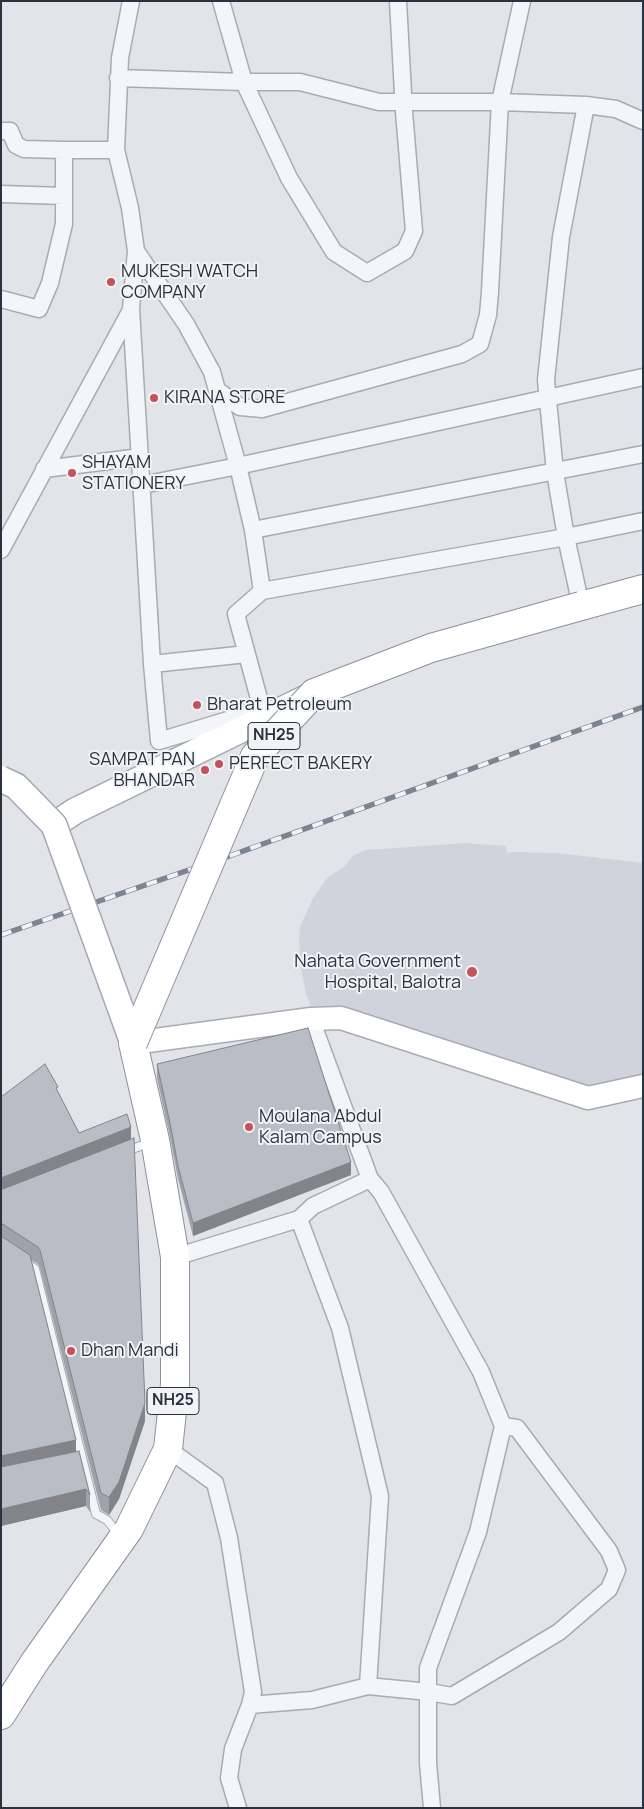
<!DOCTYPE html>
<html>
<head>
<meta charset="utf-8">
<style>
	body { margin:0 }
	#map { position:relative; width:644px; height:1809px; overflow:hidden; background:#e2e4e9; font-family:Manrope,sans-serif }
	canvas { display:block }
	.frame { position:absolute; inset:0; border:2px solid #2b323f; pointer-events:none }
</style>
</head>
<body>
<div id="map">
<canvas width="644" height="1809"></canvas>
<div class="frame"></div>
</div>
<script>
const g = document.querySelector('canvas').getContext('2d');
g.lineJoin = 'round';
function fillPath(path, color) {
  g.fillStyle = color;
  g.fill(path, 'evenodd');
}
function shape(rows) {
  const path = new Path2D();
  for (const r of rows) {
    path.moveTo(r[0], r[1]);
    for (let i = 2; i < r.length; i += 2) path.lineTo(r[i], r[i + 1]);
  }
  return path;
}
function stroke(path, color, width, dash) {
  g.strokeStyle = color;
  g.lineWidth = width;
  g.lineCap = dash ? 'butt' : 'round';
  g.setLineDash(dash || []);
  g.stroke(path);
}
function label(font, color, halo, rows, align = 'center') {
  g.font = font + ' Manrope,sans-serif';
  g.lineWidth = 4;
  g.setLineDash([]);
  g.textBaseline = 'middle';
  g.strokeStyle = halo;
  g.fillStyle = color;
  for (const [text, x, y, turn = 0] of rows) {
    g.save();
    g.translate(x, y);
    g.rotate((+turn || 0) * Math.PI / 180);
    g.textAlign = isNaN(turn) ? turn : align;
    if (halo) g.strokeText(text, 0, 0);
    g.fillText(text, 0, 0);
    g.restore();
  }
}
const built = shape([
	[465,843,506,846,507,853,514,852,557,853,643,863,643,1080,587,1094,315,1015,306,994,301,967,299,942,300,927,313,898,328,877,344,867,354,855,366,850]
]);
const lane = shape([
	[124,1152,151,1142],
	[25,1262,35,1269,96,1514,107,1520,119,1535]
]);
const street = shape([
	[131,1,120,58,116,150,130,208,136,251,131,309,152,664,159,741,228,720,261,706,236,614,262,591,253,530,238,466,212,372,186,324,136,251],
	[221,1,244,82,289,178,334,252,367,273,405,251,414,231,404,112,398,1],
	[118,78,244,82,300,82,379,102,500,102,586,105,616,109,643,121],
	[1,131,10,131,16,145,24,149,64,150,64,224,50,283,39,309,1,299],
	[64,150,116,150],
	[1,194,64,196],
	[217,390,240,407,262,409,462,354,480,344,488,315,490,292,500,102,522,1],
	[44,469,141,457],
	[142,485,238,466,643,377],
	[253,530,643,454],
	[1,550,131,310],
	[262,591,566,537,643,521],
	[581,606,566,537,555,472,546,380,561,237,586,105],
	[152,664,247,654],
	[311,1019,370,1179,381,1192,481,1372,503,1426,478,1532,428,1668,428,1763,432,1808],
	[299,1219,340,1328,380,1496,368,1686],
	[175,1257,299,1219,313,1206,370,1179],
	[168,1449,215,1483,229,1538,253,1692,250,1705,233,1749,229,1778,238,1808],
	[250,1705,312,1700,368,1686,429,1692,452,1696,559,1632,609,1589,617,1570,609,1551,517,1428,503,1426]
]);
const secondary = shape([
	[133,1043,311,1019,341,1018,588,1098,643,1086]
]);
const primary = shape([
	[54,825,75,811,308,697]
]);
const highway = shape([
	[581,606,643,589],
	[1,1715,34,1663,129,1529,168,1449,175,1384,175,1257,155,1140,133,1043]
]);
const rail = shape([
	[1,935,235,854,643,707]
]);
const primaryBridge = shape([
	[1,779,16,786,54,825,133,1043]
]);
const highwayBridge = shape([
	[133,1043,255,756,314,693,431,648,581,606]
]);
const wall = shape([
	[157,1064,351,1175,193,1236,178,1179,170,1137,157,1078],
	[58,1092,79,1133,131,1139,145,1421,119,1499,109,1515,101,1510,40,1268,38,1264,31,1260,76,1452,90,1495,90,1512,86,1506,1,1526,1,1097]
]);
const shadedWall = shape([
	[131,1127,131,1144,1,1195,1,1178],
	[351,1162,351,1175,193,1236,193,1223],
	[145,1403,145,1421,119,1499,109,1515,109,1497],
	[76,1440,76,1458,1,1473,1,1456],
	[86,1489,86,1506,1,1526,1,1509]
]);
const building = shape([
	[308,1028,351,1162,193,1223,178,1166,170,1123,157,1064,308,1028],
	[45,1064,58,1087,56,1088,79,1133,127,1114,131,1127,1,1178,1,1097,45,1064],
	[134,1138,145,1403,119,1482,109,1497,101,1493,40,1250,38,1247,1,1223,1,1189,3,1189,134,1138],
	[1,1236,30,1255,76,1440,1,1456,1,1236],
	[79,1451,90,1495,86,1489,1,1509,1,1467,79,1451]
]);
const markers = [
	[111,282,5,"#c3525d"],
	[154,398,5,"#c3525d"],
	[72,473,5,"#c3525d"],
	[197,705,5,"#c3525d"],
	[219,764,5,"#c3525d"],
	[205,770,5,"#c3525d"],
	[472,972,6,"#c3525d"],
	[249,1127,5,"#c3525d"],
	[71,1351,5,"#c3525d"]
];
const shields = [
	[274,736,52],
	[173,1401,52]
];
const shieldNames = [
	["NH25",274,736],
	["NH25",173,1401]
];
const poiNames = [
	["MUKESH WATCH",121,272],
	["COMPANY",121,293],
	["KIRANA STORE",164,398],
	["SHAYAM",82,463],
	["STATIONERY",82,484],
	["Bharat Petroleum",207,705],
	["SAMPAT PAN",195,760,"right"],
	["BHANDAR",195,781,"right"],
	["PERFECT BAKERY",229,764],
	["Nahata Government",461,962,"right"],
	["Hospital, Balotra",461,983,"right"],
	["Moulana Abdul",259,1117],
	["Kalam Campus",259,1138],
	["Dhan Mandi",81,1351]
];
fillPath(built, '#d0d3db');
stroke(lane, '#a7abb3', 10);
stroke(street, '#a7abb3', 19);
stroke(secondary, '#a7abb3', 25);
stroke(primary, '#a2a8b4', 28);
stroke(highway, '#8a919e', 30);
stroke(lane, '#f4f5f8', 8);
stroke(street, '#f4f5f8', 16);
stroke(secondary, '#fff', 22);
stroke(primary, '#fff', 25);
stroke(highway, '#fff', 28);
stroke(rail, '#7c8391', 5.5);
stroke(rail, '#f1f3f6', 4, [11]);
stroke(primaryBridge, '#a2a8b4', 28, []);
stroke(highwayBridge, '#8a919e', 30, []);
stroke(primaryBridge, '#fff', 25);
stroke(highwayBridge, '#fff', 28);
fillPath(wall, '#9fa3a9');
fillPath(shadedWall, '#82848a');
fillPath(building, '#b9bdc5');
stroke(building, '#82848a', 1);
for (const [x, y, r, color] of markers) {
  const dot = new Path2D();
  dot.arc(x, y, r, 0, 2 * Math.PI);
  g.fillStyle = color;
  g.fill(dot);
  stroke(dot, '#f1f3f6', 2);
}
for (const [x, y, w] of shields) {
  const box = new Path2D();
  box.roundRect(x - w / 2, y - 13.5, w, 27, 4);
  g.fillStyle = '#f1f3f6';
  g.fill(box);
  stroke(box, '#2b323f', 1);
}
label('bold 16px', '#2b323f', null, shieldNames);
label('18px', '#2b323f', '#f1f3f6', poiNames, 'left');
</script>
</body>
</html>
